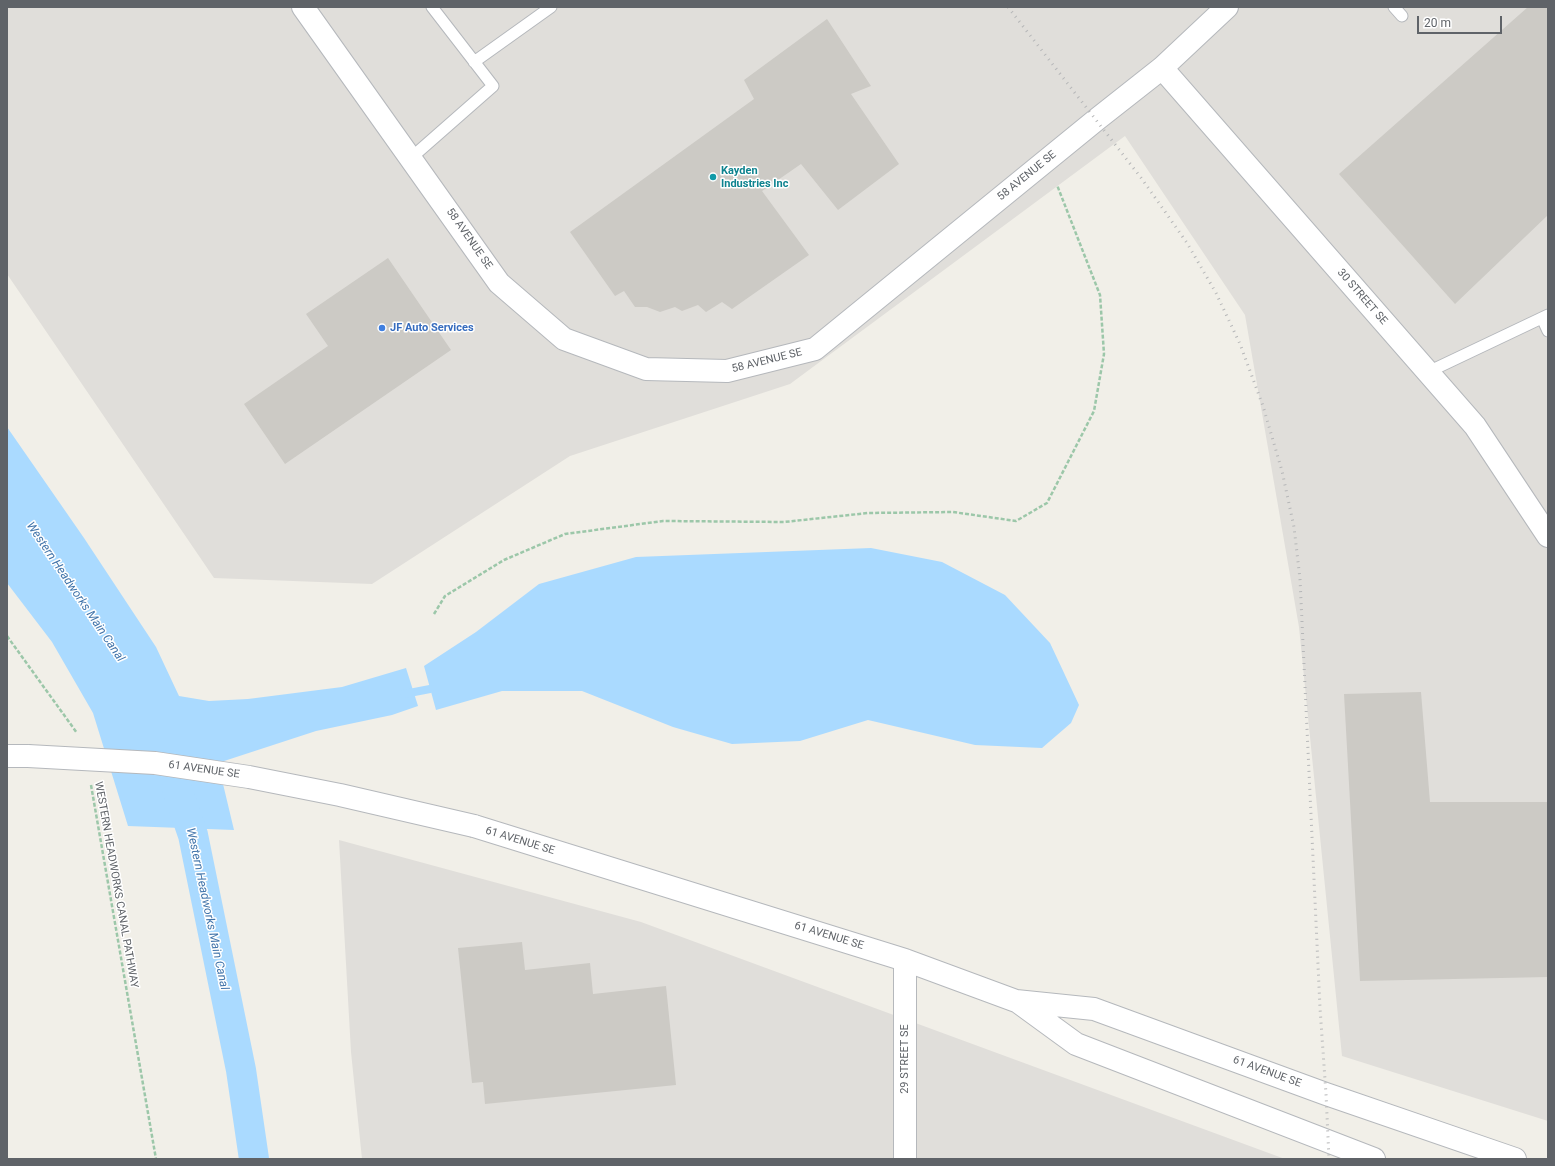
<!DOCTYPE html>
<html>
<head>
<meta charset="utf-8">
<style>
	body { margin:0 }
	#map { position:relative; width:1555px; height:1166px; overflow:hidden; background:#f1efe8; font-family:Roboto,sans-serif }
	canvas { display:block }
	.frame { position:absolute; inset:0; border:8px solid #5f6368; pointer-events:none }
	.scale { position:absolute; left:1417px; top:16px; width:85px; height:18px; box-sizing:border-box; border:2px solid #5f6368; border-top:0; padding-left:5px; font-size:12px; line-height:14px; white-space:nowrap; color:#5f6368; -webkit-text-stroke:3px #fff; paint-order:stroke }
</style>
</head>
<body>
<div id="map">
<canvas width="1555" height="1166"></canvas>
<div class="frame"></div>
<div class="scale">20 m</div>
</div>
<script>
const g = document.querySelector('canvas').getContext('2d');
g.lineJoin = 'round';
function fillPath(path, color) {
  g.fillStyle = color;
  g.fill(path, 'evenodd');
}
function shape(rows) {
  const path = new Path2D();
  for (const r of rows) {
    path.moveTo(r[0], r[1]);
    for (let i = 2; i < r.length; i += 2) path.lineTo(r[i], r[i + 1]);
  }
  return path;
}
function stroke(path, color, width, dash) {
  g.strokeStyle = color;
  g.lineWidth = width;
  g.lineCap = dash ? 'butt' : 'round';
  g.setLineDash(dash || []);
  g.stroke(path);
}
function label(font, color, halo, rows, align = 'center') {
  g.font = font + ' Roboto,sans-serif';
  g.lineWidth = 3;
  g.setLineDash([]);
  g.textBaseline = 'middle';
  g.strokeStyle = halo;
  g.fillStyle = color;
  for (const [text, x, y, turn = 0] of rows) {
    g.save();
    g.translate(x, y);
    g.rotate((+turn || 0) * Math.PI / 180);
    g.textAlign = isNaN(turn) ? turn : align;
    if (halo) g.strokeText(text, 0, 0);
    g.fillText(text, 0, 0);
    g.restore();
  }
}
const industrial = shape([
	[7,7,1548,7,1548,1121,1342,1056,1299,627,1245,315,1125,136,790,384,570,456,372,584,214,578,7,274],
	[339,840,641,922,1285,1159,362,1159,351,1052]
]);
const water = shape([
	[7,427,84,538,156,647,179,696,209,701,248,699,342,687,406,668,418,706,392,715,316,731,218,763,234,830,128,826,93,713,52,642,7,583],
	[871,548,942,562,1005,595,1050,643,1079,705,1071,723,1042,748,975,745,868,720,800,741,732,744,673,727,582,691,502,691,436,710,424,666,476,632,539,584,636,557]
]);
const stream = shape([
	[404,694,430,689]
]);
const canal = shape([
	[177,789,193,835,241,1070,254,1159]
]);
const building = shape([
	[1528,7,1548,7,1548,215,1455,304,1339,174],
	[827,19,871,86,851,94,899,164,838,210,801,164,762,191,809,255,732,309,722,302,706,312,698,305,682,311,675,307,660,312,647,307,635,307,624,291,615,296,570,232,754,99,744,80],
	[388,258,451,350,285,464,244,404,328,346,306,314],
	[1421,692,1430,802,1548,802,1548,977,1360,981,1344,694],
	[522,942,525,970,590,963,593,994,666,986,676,1085,485,1104,483,1082,472,1083,458,948]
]);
const path = shape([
	[434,614,445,596,504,560,565,534,663,521,784,522,868,513,953,512,1016,521,1047,503,1094,411,1104,354,1100,295,1057,185],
	[7,636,77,733],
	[91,785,156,1159]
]);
const lane = shape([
	[1394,7,1402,16],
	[474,62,551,7],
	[411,158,493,86,432,7],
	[1542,318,1548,331],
	[1428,372,1548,315]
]);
const street = shape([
	[303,7,499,283,564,339,646,369,727,371,815,349,1096,120,1162,68,1227,7],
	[1162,68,1475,426,1548,536],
	[7,756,28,756],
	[474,826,905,960,1016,1001,1094,1009,1326,1094,1515,1159],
	[905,960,905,1159],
	[1017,1001,1076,1044,1374,1159]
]);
const rail = shape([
	[1008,7,1142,179,1187,243,1216,293,1240,344,1263,406,1282,471,1294,527,1300,579,1320,1008,1326,1094,1329,1159]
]);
const streetBridge = shape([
	[28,756,155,763,249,777,340,795,474,826]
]);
const markers = [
	[713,177,4,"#0f9aa8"],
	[382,328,4,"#3f7fe0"]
];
const cultureNames = [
	["Kayden",721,171],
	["Industries Inc",721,184]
];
const streetNames = [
	["58 AVENUE SE",1027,176,-39],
	["58 AVENUE SE",469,239,55],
	["30 STREET SE",1362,297,49],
	["58 AVENUE SE",767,361,-14],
	["61 AVENUE SE",204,770,8],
	["61 AVENUE SE",520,841,17],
	["WESTERN HEADWORKS CANAL PATHWAY",116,885,80],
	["61 AVENUE SE",829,936,17],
	["29 STREET SE",905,1059,-90],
	["61 AVENUE SE",1267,1072,20]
];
const shopNames = [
	["JF Auto Services",390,328]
];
const waterNames = [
	["Western Headworks Main Canal",75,592,56],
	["Western Headworks Main Canal",207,909,78]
];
fillPath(industrial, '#e0deda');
fillPath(water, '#aadaff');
stroke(stream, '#aadaff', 8);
stroke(canal, '#aadaff', 30);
fillPath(building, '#cccac5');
stroke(lane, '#b5b8bc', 13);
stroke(street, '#b5b8bc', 24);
stroke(path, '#9cc7a9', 2.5, [4, 2]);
stroke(lane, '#fff', 11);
stroke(street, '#fff', 22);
stroke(rail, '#b6b7b8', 3, [1, 5]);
stroke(streetBridge, '#b5b8bc', 24, []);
stroke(streetBridge, '#fff', 22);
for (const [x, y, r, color] of markers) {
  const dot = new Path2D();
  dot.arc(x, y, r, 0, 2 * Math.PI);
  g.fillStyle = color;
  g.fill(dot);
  stroke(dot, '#fff', 1.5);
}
label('bold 11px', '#0d838f', '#fff', cultureNames, 'left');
label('11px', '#5f6368', '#fff', streetNames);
label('bold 11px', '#366cbe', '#fff', shopNames, 'left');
label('italic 12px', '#4174aa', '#fff', waterNames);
</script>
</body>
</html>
